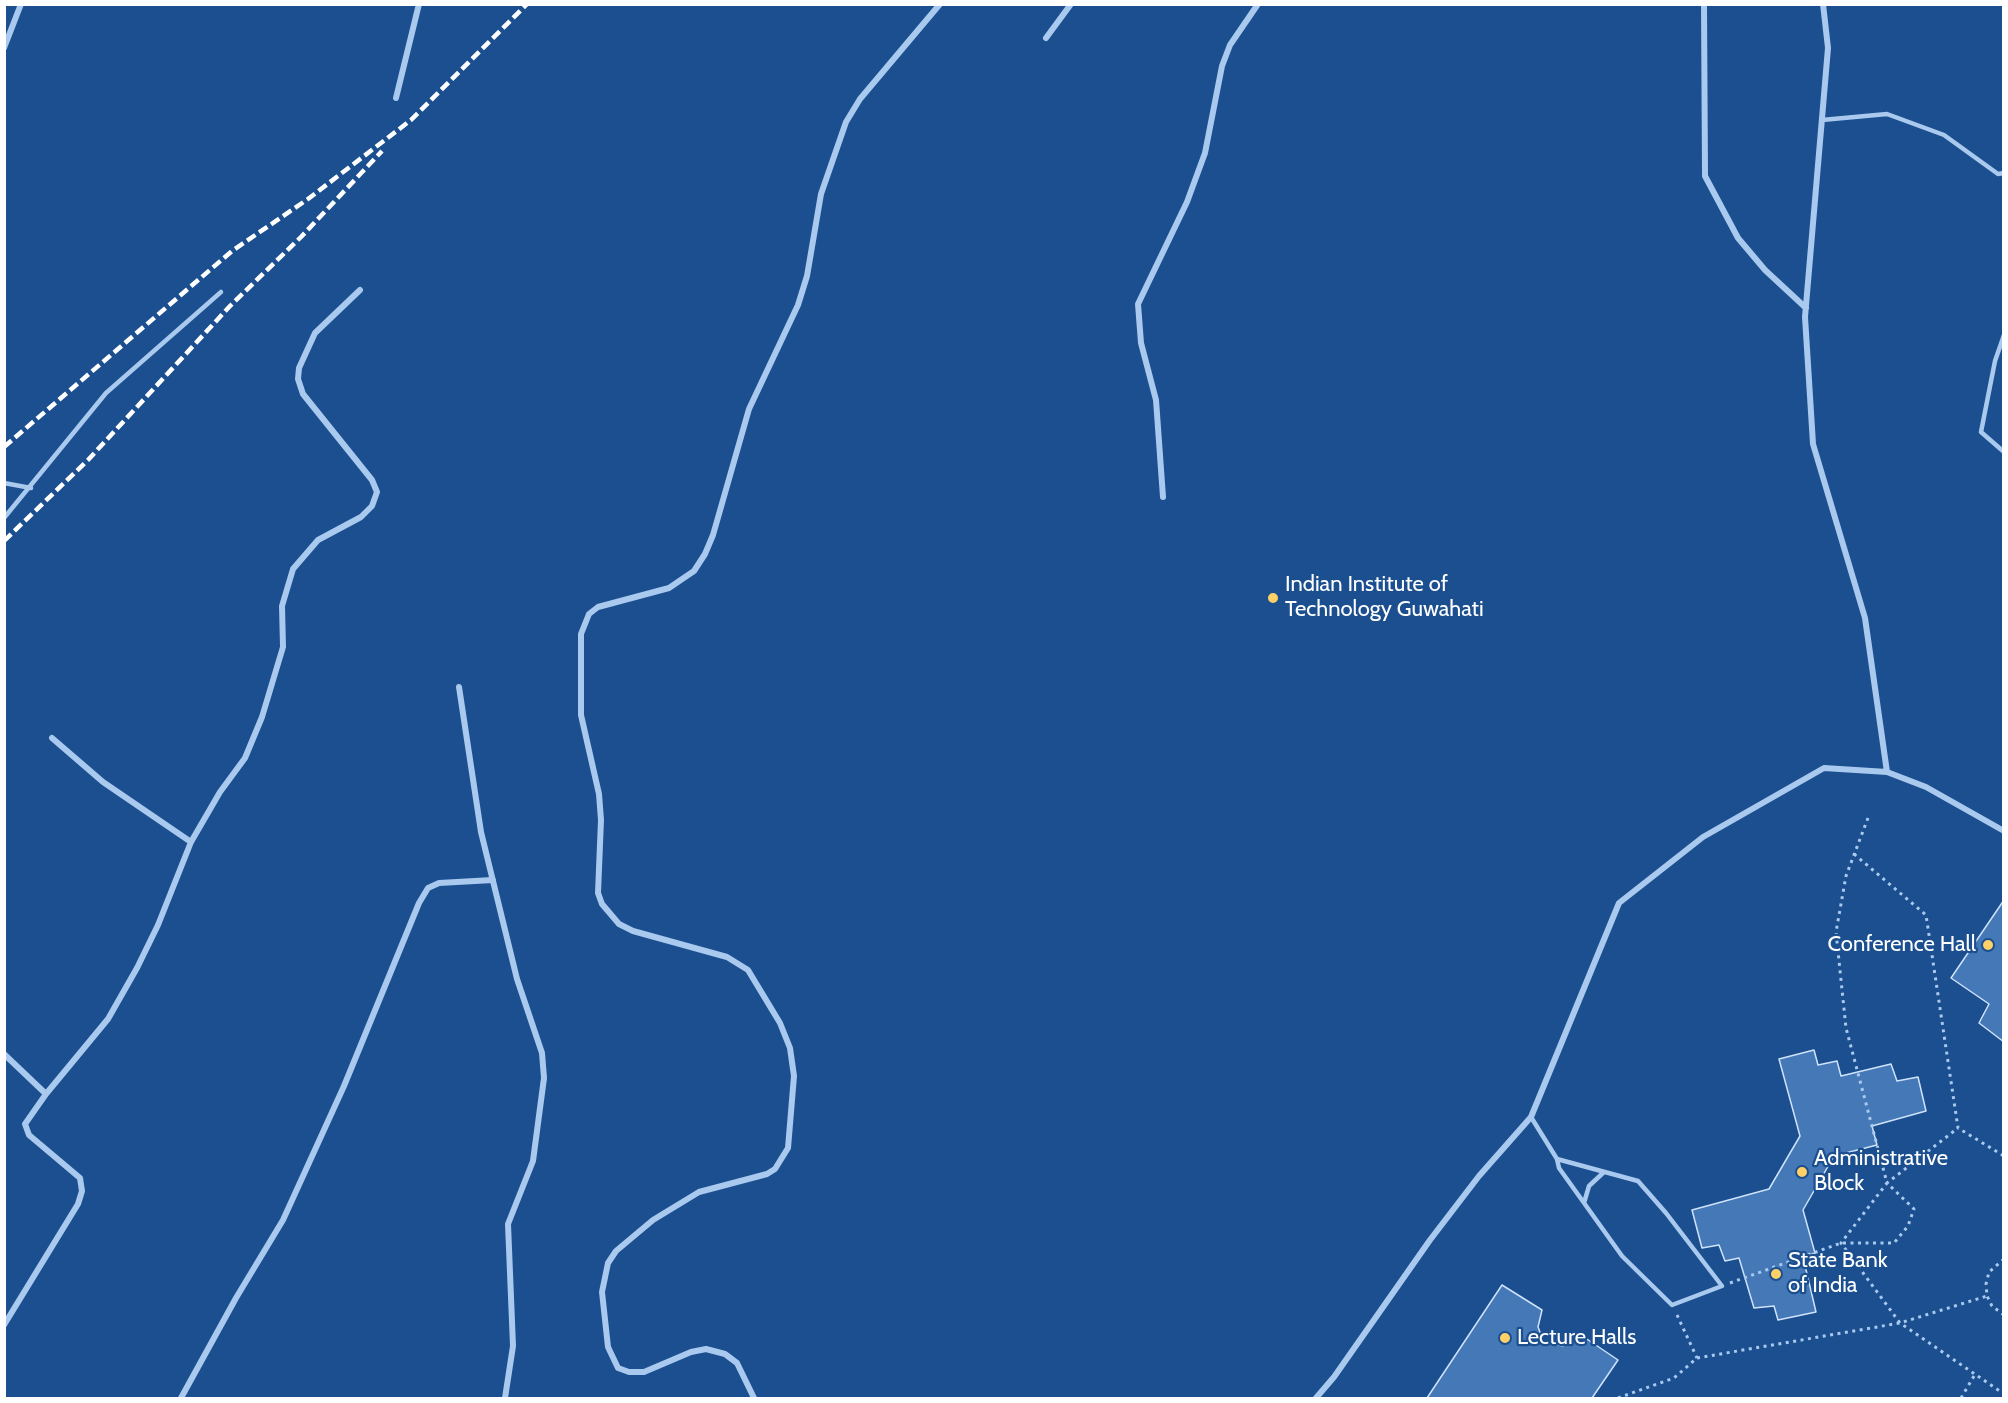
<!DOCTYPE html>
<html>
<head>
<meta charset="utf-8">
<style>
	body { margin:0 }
	#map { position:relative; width:2008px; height:1403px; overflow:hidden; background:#1b4f8f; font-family:Cabin,sans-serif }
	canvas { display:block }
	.frame { position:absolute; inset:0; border:6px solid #fff; pointer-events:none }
</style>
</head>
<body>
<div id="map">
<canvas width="2008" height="1403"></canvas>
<div class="frame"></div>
</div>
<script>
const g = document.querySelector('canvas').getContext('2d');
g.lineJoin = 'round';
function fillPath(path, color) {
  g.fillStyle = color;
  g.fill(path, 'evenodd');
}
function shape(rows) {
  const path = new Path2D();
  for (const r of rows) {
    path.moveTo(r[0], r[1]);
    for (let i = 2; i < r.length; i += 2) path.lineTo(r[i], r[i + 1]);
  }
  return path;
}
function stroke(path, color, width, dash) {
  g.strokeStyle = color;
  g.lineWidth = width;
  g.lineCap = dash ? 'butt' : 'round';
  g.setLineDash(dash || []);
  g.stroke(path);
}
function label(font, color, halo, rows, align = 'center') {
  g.font = font + ' Cabin,sans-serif';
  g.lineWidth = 4.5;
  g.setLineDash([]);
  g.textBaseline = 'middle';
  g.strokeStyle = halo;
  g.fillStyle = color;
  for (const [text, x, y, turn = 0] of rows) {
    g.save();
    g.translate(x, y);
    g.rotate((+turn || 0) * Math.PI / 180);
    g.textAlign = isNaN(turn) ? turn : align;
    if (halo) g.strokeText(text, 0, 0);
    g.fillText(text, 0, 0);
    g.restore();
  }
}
const building = shape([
	[2004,900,2004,1042,1979,1023,1989,1004,1951,978,2004,900],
	[1814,1050,1818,1065,1837,1061,1841,1076,1891,1064,1897,1081,1918,1077,1926,1111,1872,1126,1877,1145,1834,1156,1803,1210,1815,1253,1803,1257,1816,1312,1778,1320,1774,1306,1754,1308,1739,1258,1725,1261,1719,1245,1702,1248,1692,1210,1769,1189,1800,1136,1779,1059,1814,1050],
	[1502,1285,1542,1310,1538,1327,1544,1342,1563,1346,1578,1333,1618,1360,1592,1398,1427,1398,1502,1285]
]);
const path = shape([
	[1868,818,1846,876,1836,932,1846,1028,1887,1183,1841,1243,1900,1323,2004,1394],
	[1854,854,1926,915,1958,1128,2004,1156],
	[2004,1259,1989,1272,1986,1284,1987,1296,1992,1306,2004,1315],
	[1730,1283,1841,1243,1894,1243,1908,1226,1914,1209,1887,1183,1958,1128],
	[1677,1315,1697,1358],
	[1618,1398,1674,1378,1697,1358,1900,1323,1987,1296],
	[1961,1398,1974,1376]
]);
const lane = shape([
	[1822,120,1887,114,1944,135,1998,174,2004,173],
	[2004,335,1995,361,1981,432,2004,452],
	[4,483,31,488],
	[4,518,106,393,221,292],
	[1531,1117,1557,1159,1638,1181,1666,1213,1722,1286,1672,1305,1622,1256,1559,1168,1557,1159],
	[1584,1203,1589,1186,1604,1172]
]);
const street = shape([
	[1704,4,1705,176,1738,238,1765,270,1806,308],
	[1823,4,1828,48,1805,317,1813,444,1865,618,1887,772,1926,787,2004,831],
	[1046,38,1071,4],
	[4,48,21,4],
	[396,98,419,4],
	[1163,497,1156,400,1141,343,1138,304,1187,202,1205,153,1222,66,1230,45,1258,4],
	[459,687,481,832,517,979,542,1053,544,1078,533,1161,508,1224,513,1346,505,1398],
	[52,738,103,782,191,842],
	[4,1054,46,1094],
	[4,1325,78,1204,82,1191,80,1178,29,1135,25,1124,46,1094,108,1019,137,968,158,925,191,842,220,792,245,758,262,717,283,647,282,606,293,569,318,540,361,517,372,506,377,492,372,480,303,394,298,379,299,368,315,333,360,290],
	[181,1398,236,1298,283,1220,344,1086,419,903,428,888,439,883,493,880],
	[754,1398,737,1363,725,1354,706,1349,691,1352,644,1372,629,1372,618,1368,608,1347,602,1292,608,1263,616,1251,653,1220,699,1192,767,1174,775,1169,788,1148,794,1076,790,1048,780,1023,748,970,727,957,633,931,619,924,602,904,598,893,601,820,599,794,581,715,581,634,589,614,598,607,669,588,694,571,705,554,713,535,749,409,798,305,807,276,821,194,846,122,860,99,940,4],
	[1316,1398,1334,1377,1430,1240,1479,1176,1531,1117,1619,903,1703,837,1824,768,1887,772]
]);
const rail = shape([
	[4,447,232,251,308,199,411,120,527,4],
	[4,541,88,460,230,306,301,237,382,151]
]);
const markers = [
	[1273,598,6,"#ffd166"],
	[1988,945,6,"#ffd166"],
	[1802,1172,6,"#ffd166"],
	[1776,1274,6,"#ffd166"],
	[1505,1338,6,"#ffd166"]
];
const poiNames = [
	["Indian Institute of",1285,585],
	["Technology Guwahati",1285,610],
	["Conference Hall",1976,945,"right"],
	["Administrative",1814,1159],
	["Block",1814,1184],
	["State Bank",1788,1261],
	["of India",1788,1286],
	["Lecture Halls",1517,1338]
];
fillPath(building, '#4478b7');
stroke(building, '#cfe3fa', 1.5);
stroke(path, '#a9c9ee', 3, [3, 4.5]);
stroke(lane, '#a9c9ee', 4.5);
stroke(street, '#a9c9ee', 6);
stroke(rail, '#fff', 4.5, [10, 4.5]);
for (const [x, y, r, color] of markers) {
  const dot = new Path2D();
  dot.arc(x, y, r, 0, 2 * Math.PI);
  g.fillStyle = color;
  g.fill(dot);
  stroke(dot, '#1b4f8f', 2);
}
label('22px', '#fff', '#1b4f8f', poiNames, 'left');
</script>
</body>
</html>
